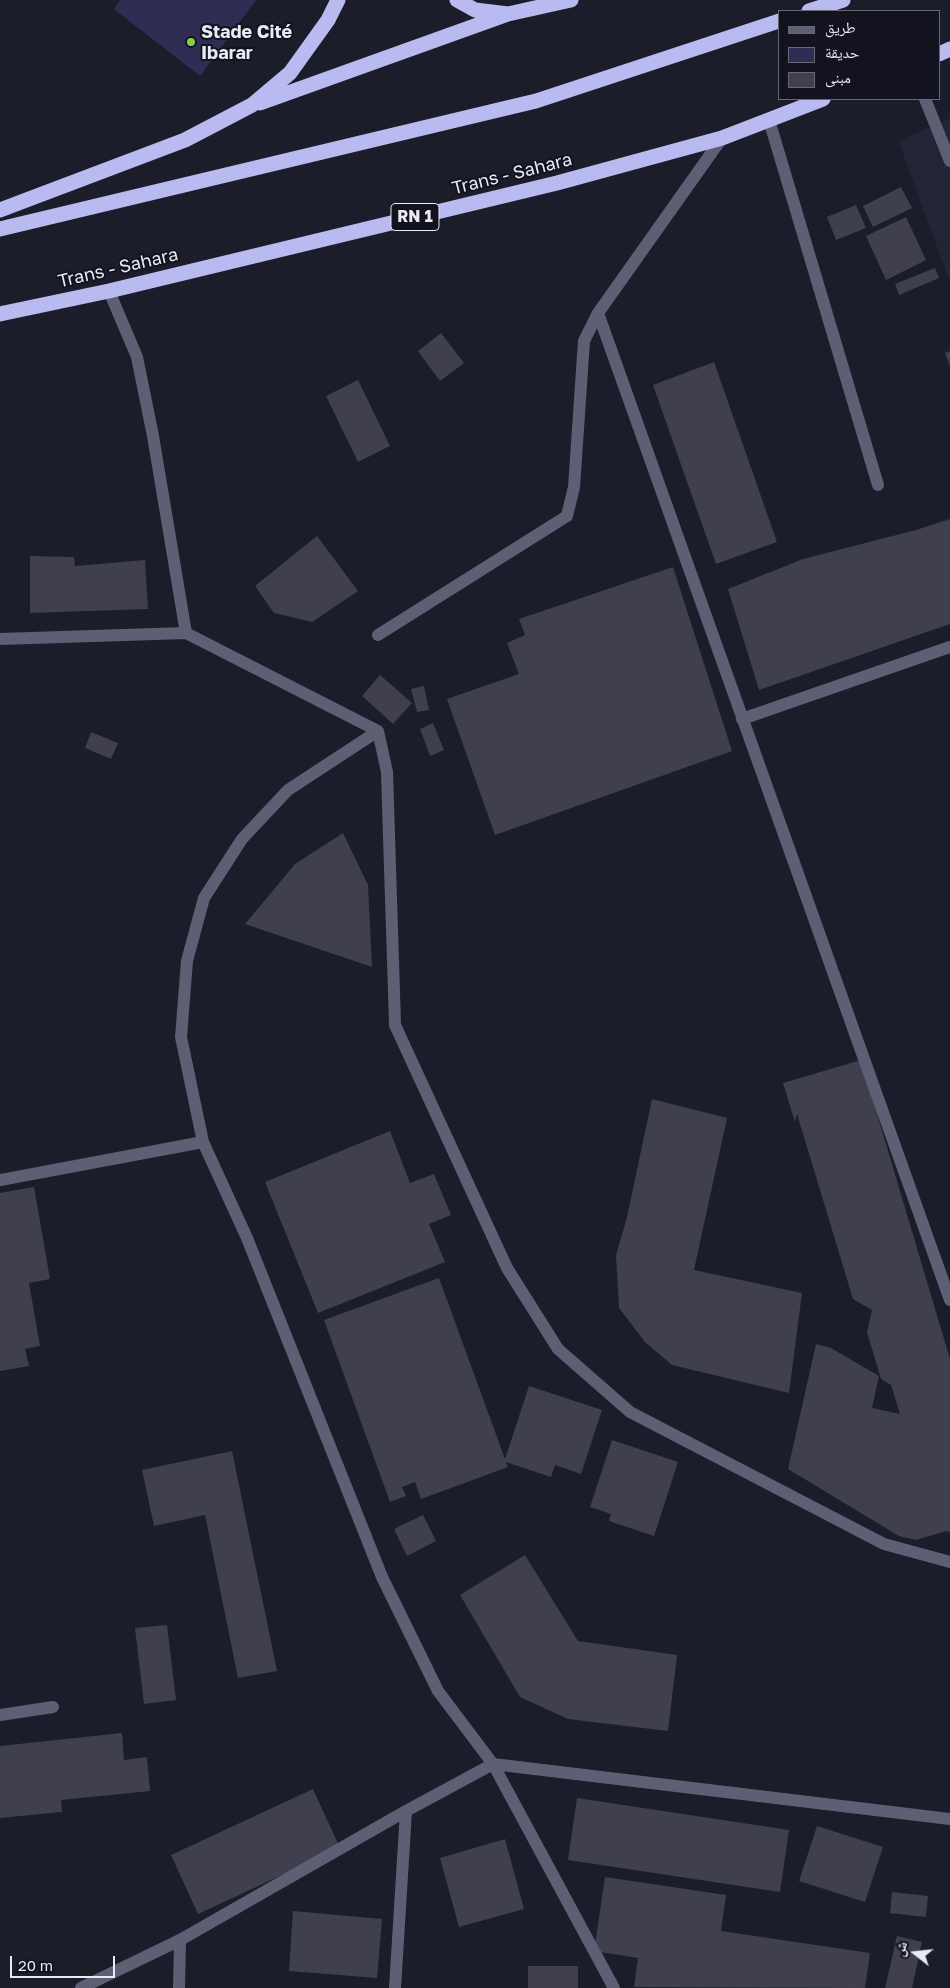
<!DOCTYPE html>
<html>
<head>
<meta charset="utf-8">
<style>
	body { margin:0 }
	#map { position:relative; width:950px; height:1988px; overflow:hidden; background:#1c1d2a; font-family:"Golos Text","Noto Naskh Arabic",sans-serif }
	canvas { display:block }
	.legend { position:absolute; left:778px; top:10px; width:162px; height:90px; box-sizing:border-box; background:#131320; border:1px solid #696974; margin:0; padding:6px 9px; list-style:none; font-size:15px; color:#eaeaf3 }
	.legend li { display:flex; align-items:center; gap:10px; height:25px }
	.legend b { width:25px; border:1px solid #696974 }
	.north { position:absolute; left:890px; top:1928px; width:50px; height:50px; -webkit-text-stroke:4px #131320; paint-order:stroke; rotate:286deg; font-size:14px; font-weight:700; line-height:20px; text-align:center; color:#eaeaf3 }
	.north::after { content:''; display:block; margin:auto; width:18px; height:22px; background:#eaeaf3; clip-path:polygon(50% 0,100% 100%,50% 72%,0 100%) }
	.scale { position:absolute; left:10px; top:1956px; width:105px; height:22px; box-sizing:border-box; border:2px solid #eaeaf3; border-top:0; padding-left:6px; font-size:15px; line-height:18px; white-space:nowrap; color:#eaeaf3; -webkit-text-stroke:4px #131320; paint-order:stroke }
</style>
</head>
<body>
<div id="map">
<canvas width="950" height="1988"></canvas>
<ul class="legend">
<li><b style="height:6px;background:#5e5f74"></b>طريق</li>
<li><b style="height:14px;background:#2f2d54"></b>حديقة</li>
<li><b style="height:14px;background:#3f3f4e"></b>مبنى</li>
</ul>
<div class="north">ش</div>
<div class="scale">20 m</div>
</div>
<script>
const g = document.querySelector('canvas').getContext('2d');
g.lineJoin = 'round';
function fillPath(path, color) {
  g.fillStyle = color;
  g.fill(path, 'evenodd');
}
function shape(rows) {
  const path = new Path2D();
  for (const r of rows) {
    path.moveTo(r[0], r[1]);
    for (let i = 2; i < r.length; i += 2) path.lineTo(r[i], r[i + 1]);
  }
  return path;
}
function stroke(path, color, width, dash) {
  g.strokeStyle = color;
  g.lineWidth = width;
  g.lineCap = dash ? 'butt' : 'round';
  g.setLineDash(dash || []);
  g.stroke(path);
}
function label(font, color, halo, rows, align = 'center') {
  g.font = font + ' "Golos Text",sans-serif';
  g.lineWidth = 4;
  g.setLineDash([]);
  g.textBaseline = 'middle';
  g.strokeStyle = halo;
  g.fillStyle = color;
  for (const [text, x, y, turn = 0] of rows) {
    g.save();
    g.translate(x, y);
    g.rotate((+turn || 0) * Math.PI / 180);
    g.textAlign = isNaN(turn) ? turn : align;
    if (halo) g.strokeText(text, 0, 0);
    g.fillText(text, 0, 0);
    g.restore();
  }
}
const built = shape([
	[950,118,950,282,898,141]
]);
const green = shape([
	[120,0,256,0,200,76,114,9]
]);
const building = shape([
	[901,187,912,208,873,227,863,206],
	[856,205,866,228,836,240,827,217],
	[906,217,926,260,886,280,866,236],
	[935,268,939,278,899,295,895,284],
	[441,333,464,363,440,381,418,351],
	[950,351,950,366,945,353],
	[714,362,777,542,716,564,653,385],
	[358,380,390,446,358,462,326,396],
	[950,519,950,624,759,690,728,589,803,559,916,530],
	[317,536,358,591,312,622,274,613,255,586],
	[30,556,74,557,75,566,145,560,148,609,30,613],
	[673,567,732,751,495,835,447,699,519,674,507,643,525,635,519,619],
	[380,675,412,703,393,724,362,696],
	[424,686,429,710,417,712,411,689],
	[433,723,444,750,430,756,420,729],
	[91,732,118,743,111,759,85,748],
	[343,833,368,885,372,967,245,924,295,864],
	[861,1060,950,1359,950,1532,946,1531,916,1540,899,1536,788,1469,816,1344,831,1348,879,1376,872,1408,900,1414,891,1385,881,1379,867,1332,872,1310,853,1299,797,1114,795,1122,783,1083],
	[652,1099,727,1118,694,1270,802,1293,789,1393,672,1365,645,1342,619,1308,616,1255,627,1217],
	[390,1131,410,1183,434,1174,451,1215,429,1224,445,1262,318,1313,265,1182],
	[34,1187,50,1279,29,1283,40,1346,25,1349,29,1366,0,1371,0,1193],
	[439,1278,505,1459,529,1386,602,1410,581,1474,555,1465,551,1477,506,1462,508,1467,421,1499,415,1482,402,1487,406,1496,390,1502,324,1320],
	[612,1440,678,1462,654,1536,609,1521,611,1514,590,1507],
	[232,1451,277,1671,238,1678,205,1515,154,1526,142,1470],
	[423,1515,436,1541,407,1556,394,1529],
	[525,1555,578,1641,677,1655,668,1731,568,1719,520,1697,460,1595],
	[167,1625,176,1700,144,1704,135,1628],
	[122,1733,124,1760,147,1757,150,1791,61,1800,62,1812,0,1818,0,1746],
	[313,1789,340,1848,198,1914,171,1855],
	[577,1798,789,1830,780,1892,568,1860],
	[817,1826,883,1847,865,1902,799,1881],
	[505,1839,524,1909,459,1927,440,1858],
	[605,1877,726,1895,721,1931,870,1953,865,1988,634,1987,638,1958,594,1951],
	[892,1892,928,1896,926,1917,890,1913],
	[293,1911,382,1919,377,1978,289,1971],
	[897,1936,922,1942,912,1988,885,1988],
	[528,1966,578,1966,578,1988,528,1988]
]);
const minor = shape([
	[925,99,950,161],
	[769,120,878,485],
	[722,138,598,313,950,1300],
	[109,291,137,357,153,436,186,633],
	[378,635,567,516,574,487,584,341,598,313],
	[0,639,186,633,378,731,387,772,395,1025,507,1268,558,1349,630,1412,884,1544,950,1562],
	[742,719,950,647],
	[378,731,288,790,242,839,204,898,187,961,181,1037,203,1142,247,1238,382,1577,438,1691,493,1764,614,1988],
	[0,1180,203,1142],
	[0,1715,53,1707],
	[81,1988,180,1940,406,1811,493,1764,950,1819],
	[179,1988,180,1940],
	[395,1988,406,1811]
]);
const highway = shape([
	[457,0,475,10,508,14,571,0],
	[809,11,843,0],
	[939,54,950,49],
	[260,103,508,14],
	[0,210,185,140,252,105,290,73,328,20,338,0],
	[0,229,536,101,779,21],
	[0,314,109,291,557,183,722,138,823,99]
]);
const markers = [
	[191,42,5,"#85cf4c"]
];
const shields = [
	[415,217,48]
];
const shieldNames = [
	["RN 1",415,217]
];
const poiNames = [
	["Stade Cité",201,32],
	["Ibarar",201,53]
];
const streetNames = [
	["Trans - Sahara",512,174,-14],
	["Trans - Sahara",118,268,-13]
];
fillPath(built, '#242437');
fillPath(green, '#2f2d54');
fillPath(building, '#3f3f4e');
stroke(minor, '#5e5f74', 12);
stroke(highway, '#b9baf0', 15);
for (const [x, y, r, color] of markers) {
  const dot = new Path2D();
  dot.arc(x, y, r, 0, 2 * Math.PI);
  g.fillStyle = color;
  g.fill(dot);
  stroke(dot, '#131320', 2);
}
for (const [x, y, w] of shields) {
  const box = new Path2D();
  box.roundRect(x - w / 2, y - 13.5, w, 27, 4);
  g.fillStyle = '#131320';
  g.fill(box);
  stroke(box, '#eaeaf3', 1);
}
label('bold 16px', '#eaeaf3', null, shieldNames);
label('bold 18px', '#eaeaf3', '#131320', poiNames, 'left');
label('18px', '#eaeaf3', '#131320', streetNames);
</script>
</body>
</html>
